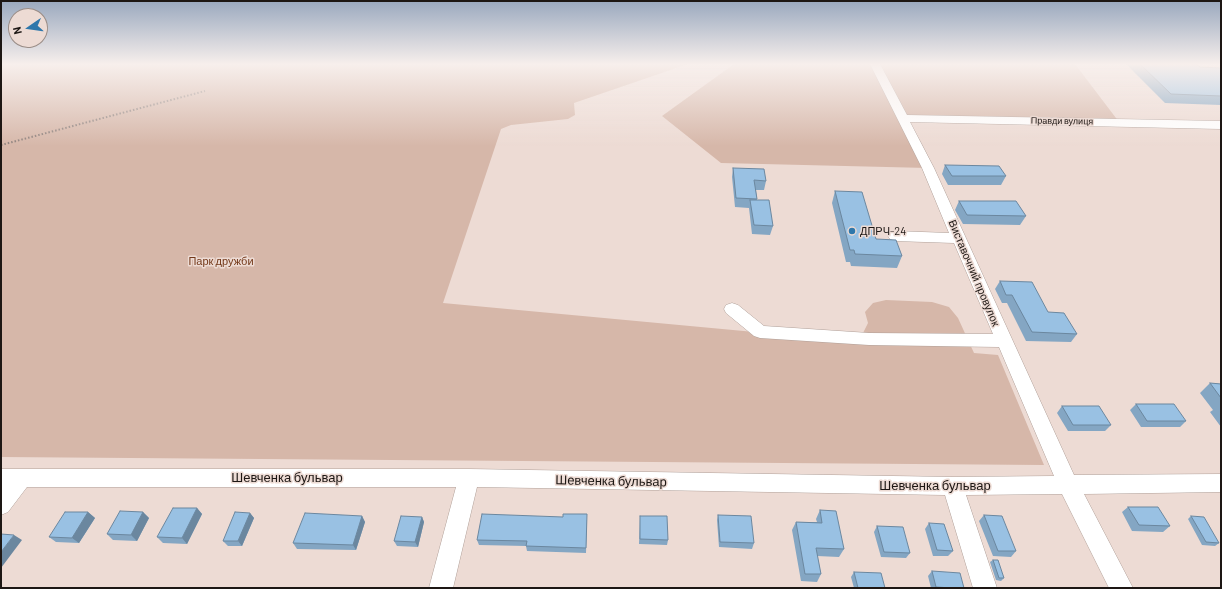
<!DOCTYPE html>
<html>
<head>
<meta charset="utf-8">
<style>
	body { margin:0 }
	#map { position:relative; width:1222px; height:589px; overflow:hidden; background:#eddbd4; font-family:Barlow,sans-serif }
	canvas { display:block }
	.frame { position:absolute; inset:0; border:2px solid #1d1714; pointer-events:none }
	.north { position:absolute; left:8px; top:8px; width:40px; height:40px; box-sizing:border-box; background:#eddbd4; border:1px solid #9a8d87; border-radius:50%; rotate:257deg; font-size:11px; font-weight:700; line-height:16px; text-align:center; color:#1d1714 }
	.north::after { content:''; display:block; margin:auto; width:14px; height:18px; background:#2f77ab; clip-path:polygon(50% 0,100% 100%,50% 72%,0 100%) }
</style>
</head>
<body>
<div id="map">
<canvas width="1222" height="589"></canvas>
<div class="frame"></div>
<div class="north">N</div>
</div>
<script>
const g = document.querySelector('canvas').getContext('2d');
g.lineJoin = 'round';
function fillPath(path, color) {
  g.fillStyle = color;
  g.fill(path, 'evenodd');
}
function shape(rows) {
  const path = new Path2D();
  for (const r of rows) {
    path.moveTo(r[0], r[1]);
    for (let i = 2; i < r.length; i += 2) path.lineTo(r[i], r[i + 1]);
  }
  return path;
}
function stroke(path, color, width, dash) {
  g.strokeStyle = color;
  g.lineWidth = width;
  g.lineCap = dash ? 'butt' : 'round';
  g.setLineDash(dash || []);
  g.stroke(path);
}
function label(font, color, halo, rows, align = 'center') {
  g.font = font + ' Barlow,sans-serif';
  g.lineWidth = 3;
  g.setLineDash([]);
  g.textBaseline = 'middle';
  g.strokeStyle = halo;
  g.fillStyle = color;
  for (const [text, x, y, turn = 0] of rows) {
    g.save();
    g.translate(x, y);
    g.rotate((+turn || 0) * Math.PI / 180);
    g.textAlign = isNaN(turn) ? turn : align;
    if (halo) g.strokeText(text, 0, 0);
    g.fillText(text, 0, 0);
    g.restore();
  }
}
const green = shape([
	[1,64,688,64,574,103,575,115,568,119,511,125,501,129,443,303,851,341,863,333,868,323,865,312,873,303,886,300,932,302,949,307,958,318,974,353,998,355,1044,465,1,457],
	[734,64,1075,64,1119,122,903,118,928,168,721,163,662,116]
]);
const path = shape([
	[1,145,205,91]
]);
const minor = shape([
	[870,64,880,64,907,115,1221,121,1221,129,910,122,934,168,1074,475,1221,474,1221,492,1084,494,1133,588,1109,588,1062,494,966,495,997,588,973,588,945,495,477,487,453,588,429,588,456,487,27,487,8,512,1,515,2,487,1,487,1,469,469,469,953,477,1054,476,999,347,869,345,760,338,754,336,726,313,724,309,726,305,732,303,738,305,764,326,869,333,993,334,954,243,895,241,890,239,888,236,890,233,895,231,949,233,922,168,870,64]
]);
const wall = shape([
	[1126,64,1196,64,1200,67,1221,68,1221,105,1165,103],
	[945,165,1006,176,1001,185,948,185,942,174],
	[733,168,766,181,764,190,756,190,757,200,773,226,770,235,752,234,749,208,735,207,732,177],
	[835,191,876,239,902,256,897,268,851,266,850,262,846,262,832,203],
	[959,201,1026,216,1020,225,963,224,955,210],
	[1000,281,1048,312,1077,334,1071,342,1026,341,1007,303,1002,303,995,289],
	[1210,383,1221,384,1221,427,1210,412,1213,410,1200,393],
	[1136,404,1186,421,1180,427,1141,427,1130,410],
	[1062,406,1111,425,1105,431,1068,431,1057,413],
	[1128,507,1170,526,1163,532,1132,531,1122,512],
	[197,508,202,514,187,544,163,543,157,537],
	[820,510,844,549,839,557,817,556,821,574,817,582,801,581,792,530,796,522,817,522,816,519],
	[88,512,95,518,79,543,56,542,49,537],
	[143,512,149,518,137,541,113,540,107,534],
	[250,513,254,518,242,546,228,546,223,541],
	[718,515,754,543,752,549,719,547,717,520],
	[984,515,1016,551,1011,557,993,556,979,521],
	[362,516,365,522,356,550,297,549,293,543],
	[640,516,668,540,667,545,639,544],
	[1191,516,1219,543,1215,546,1202,545,1188,519],
	[422,517,424,522,418,547,397,546,394,541],
	[563,517,587,520,586,553,527,551,526,546,479,545,477,540],
	[929,523,953,551,948,556,933,556,925,529],
	[877,526,910,553,906,558,881,557,874,532],
	[993,560,1004,578,1001,581,996,580,990,562],
	[932,571,964,588,931,588,928,576],
	[854,572,885,588,854,588,851,577]
]);
const shadedWall = shape([
	[197,508,202,514,187,544,182,538],
	[88,512,95,518,79,543,72,538],
	[143,512,149,518,137,541,131,535],
	[250,513,254,518,242,546,238,541],
	[362,516,365,522,356,550,353,545],
	[422,517,424,522,418,547,415,542],
	[14,535,22,540,1,568,1,552]
]);
const building = shape([
	[1140,64,1196,64,1200,67,1221,68,1221,96,1171,94,1140,64],
	[945,165,999,166,1006,176,952,176,945,165],
	[733,168,764,169,766,181,754,180,757,199,736,198,733,168],
	[835,191,862,192,876,239,896,240,902,256,855,254,854,250,850,250,835,191],
	[750,200,769,200,773,226,754,225,750,200],
	[959,201,1016,201,1026,216,967,215,959,201],
	[1000,281,1032,282,1048,312,1064,313,1077,334,1032,332,1012,295,1006,295,1000,281],
	[1210,383,1221,384,1221,398,1210,383],
	[1136,404,1174,404,1186,421,1147,421,1136,404],
	[1062,406,1099,406,1111,425,1073,425,1062,406],
	[1128,507,1158,507,1170,526,1139,525,1128,507],
	[173,508,197,508,182,538,157,537,173,508],
	[820,510,836,511,844,549,816,548,821,574,805,574,796,522,822,523,820,510],
	[120,511,143,512,131,535,107,534,120,511],
	[65,512,88,512,72,538,49,537,65,512],
	[235,512,250,513,238,541,223,541,235,512],
	[305,513,362,516,353,545,293,543,305,513],
	[482,514,563,517,563,514,587,514,586,548,526,546,527,541,477,540,482,514],
	[718,515,751,516,754,543,720,542,718,515],
	[984,515,1002,516,1016,551,998,551,984,515],
	[401,516,422,517,415,542,394,541,401,516],
	[640,516,667,516,668,540,640,539,640,516],
	[1191,516,1204,517,1219,543,1206,542,1191,516],
	[929,523,944,524,953,551,937,550,929,523],
	[877,526,903,527,910,553,884,552,877,526],
	[1,534,14,535,1,552,1,534],
	[993,560,998,560,1004,578,999,578,993,560],
	[932,571,960,573,964,588,952,588,936,587,932,571],
	[854,572,881,573,885,588,858,588,854,572]
]);
const markers = [
	[852,231,4,"#2f77ab"]
];
const farStreetnames = [
	["Правди вулиця",1062,121,1]
];
const poiNames = [
	["ДПРЧ-24",860,231]
];
const parkNames = [
	["Парк дружби",221,261]
];
const streetNames = [
	["Виставочний провулок",974,273,67]
];
const nearStreetnames = [
	["Шевченка бульвар",287,478],
	["Шевченка бульвар",611,481,1],
	["Шевченка бульвар",935,486]
];
fillPath(green, '#d6b7a9');
stroke(minor, '#b0a099', 1);
stroke(path, '#8f827d', 2, [1.5, 2]);
fillPath(minor, '#fff');
fillPath(wall, '#84a6c3');
fillPath(shadedWall, '#6b879f');
fillPath(building, '#99c1e3');
stroke(building, '#6b879f', 1);
const sky = g.createLinearGradient(0, 0, 0, 146);
sky.addColorStop(0, '#99a8be');
sky.addColorStop(0.44, '#f7efec');
sky.addColorStop(1, '#f7efec00');
g.fillStyle = sky;
g.fillRect(0, 0, 1222, 146);
for (const [x, y, r, color] of markers) {
  const dot = new Path2D();
  dot.arc(x, y, r, 0, 2 * Math.PI);
  g.fillStyle = color;
  g.fill(dot);
  stroke(dot, '#eddbd4', 1.5);
}
label('9px', '#1d1714', '#eddbd4', farStreetnames);
label('11px', '#1d1714', '#eddbd4', poiNames, 'left');
label('11px', '#733819', '#eddbd4', parkNames);
label('11px', '#1d1714', '#eddbd4', streetNames);
label('13px', '#1d1714', '#eddbd4', nearStreetnames);
</script>
</body>
</html>
